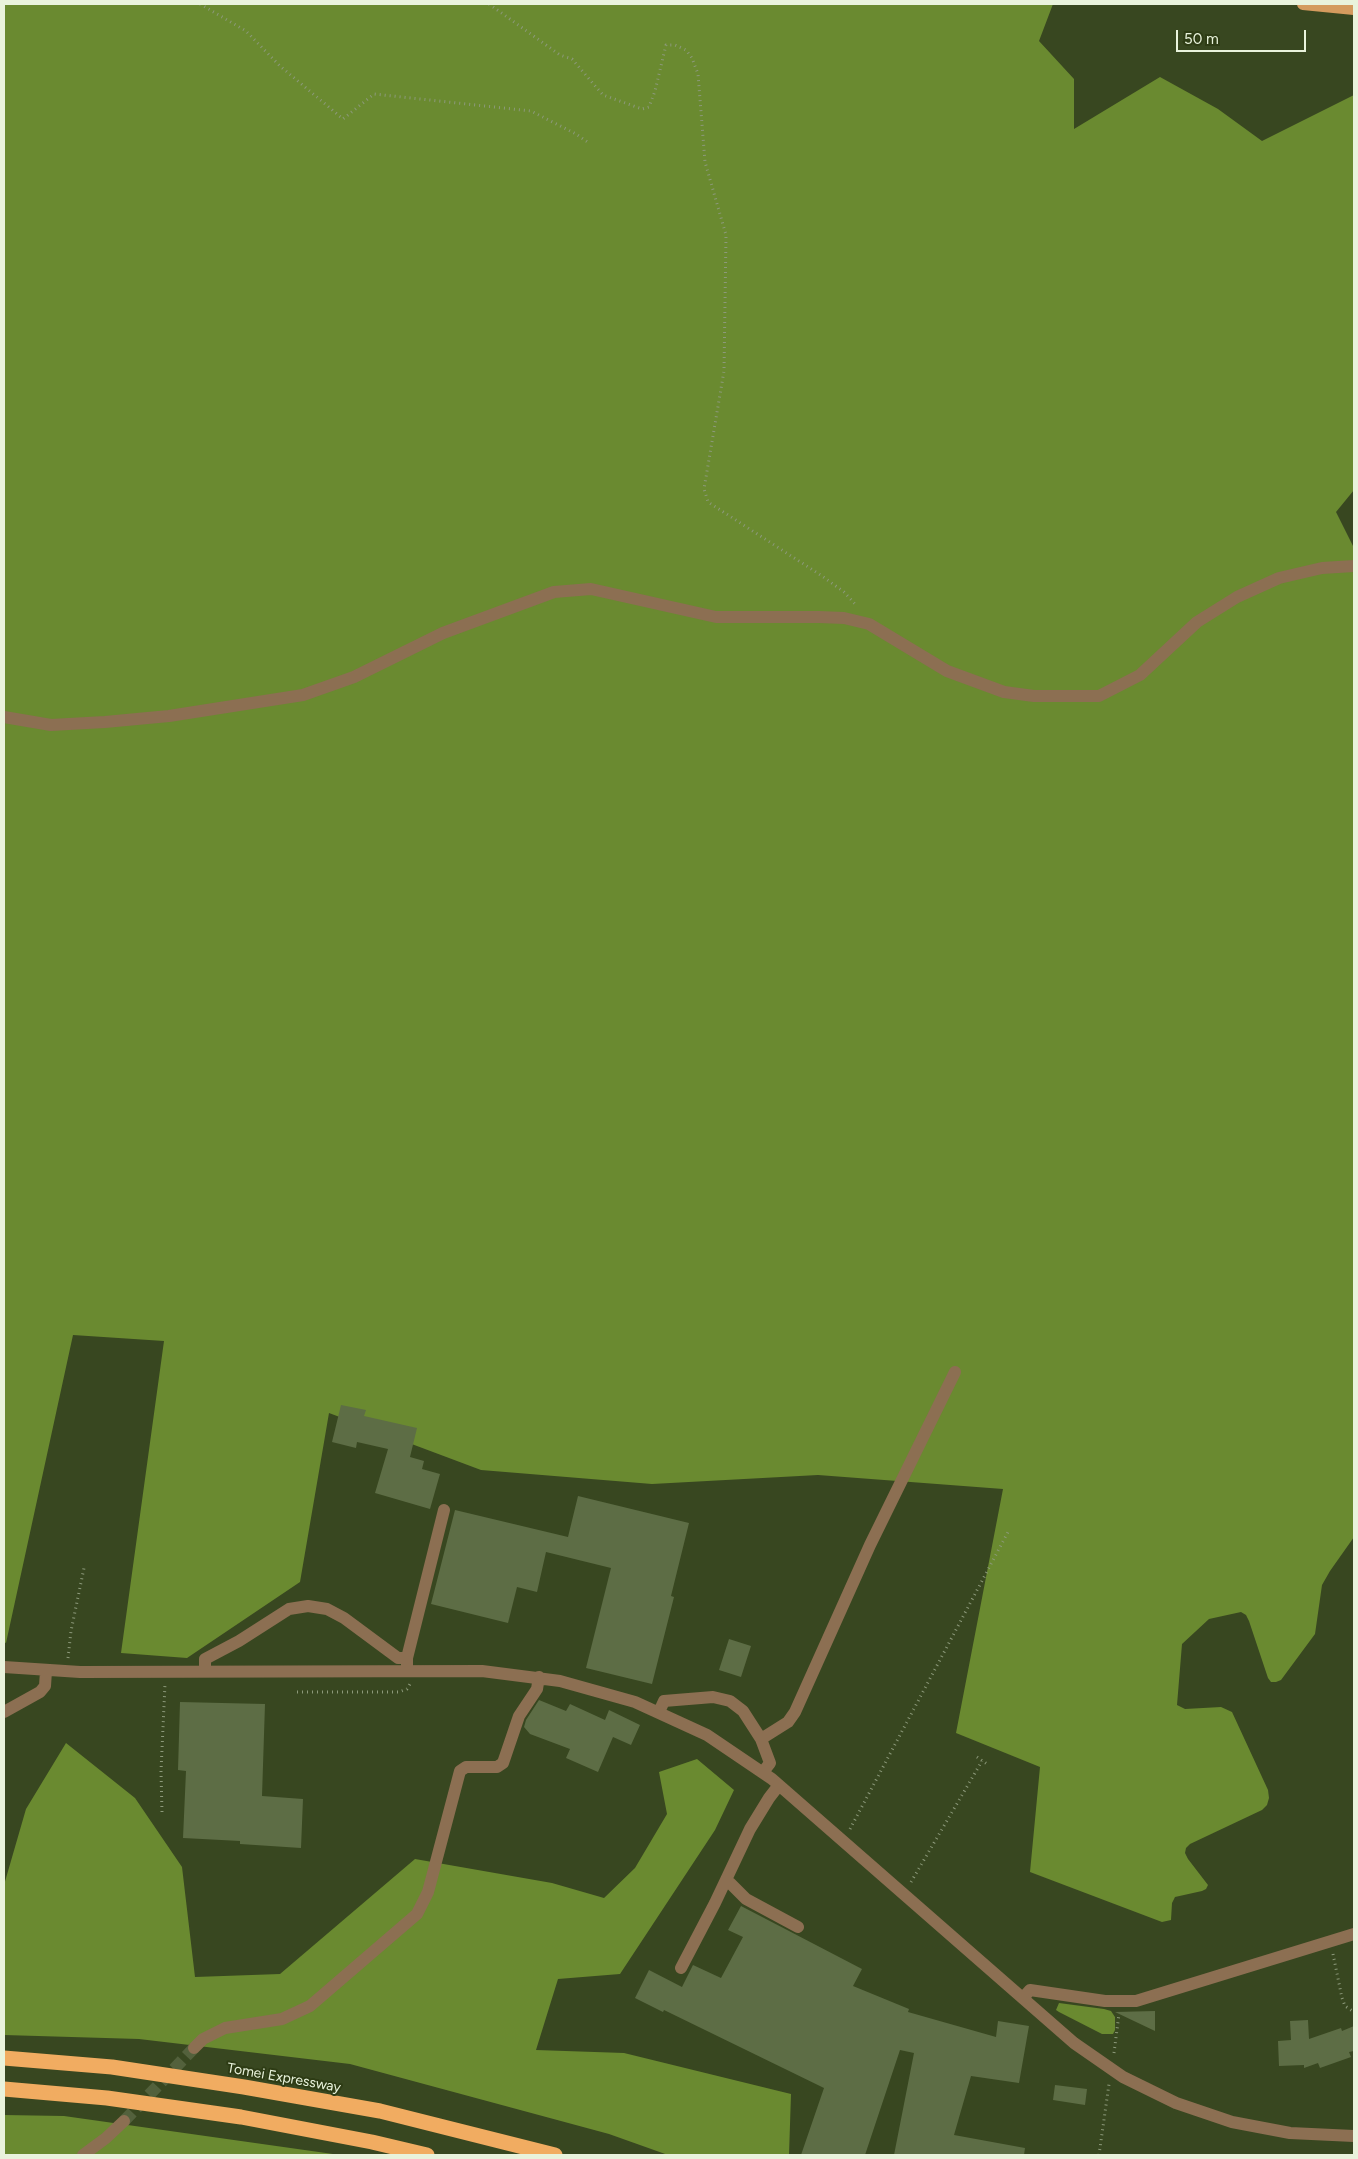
<!DOCTYPE html>
<html>
<head>
<meta charset="utf-8">
<style>
	body { margin:0 }
	#map { position:relative; width:1358px; height:2159px; overflow:hidden; background:#384720; font-family:Figtree,sans-serif }
	canvas { display:block }
	.frame { position:absolute; inset:0; border:5px solid #e9f3dc; pointer-events:none }
	.scale { position:absolute; left:1176px; top:30px; width:130px; height:22px; box-sizing:border-box; border:2px solid #e9f3dc; border-top:0; padding-left:6px; font-size:15px; line-height:18px; white-space:nowrap; color:#e9f3dc; -webkit-text-stroke:4px #2e3c15; paint-order:stroke }
</style>
</head>
<body>
<div id="map">
<canvas width="1358" height="2159"></canvas>
<div class="frame"></div>
<div class="scale">50 m</div>
</div>
<script>
const g = document.querySelector('canvas').getContext('2d');
g.lineJoin = 'round';
function fillPath(path, color) {
  g.fillStyle = color;
  g.fill(path, 'evenodd');
}
function shape(rows) {
  const path = new Path2D();
  for (const r of rows) {
    path.moveTo(r[0], r[1]);
    for (let i = 2; i < r.length; i += 2) path.lineTo(r[i], r[i + 1]);
  }
  return path;
}
function stroke(path, color, width, dash) {
  g.strokeStyle = color;
  g.lineWidth = width;
  g.lineCap = dash ? 'butt' : 'round';
  g.setLineDash(dash || []);
  g.stroke(path);
}
function label(font, color, halo, rows, align = 'center') {
  g.font = font + ' Figtree,sans-serif';
  g.lineWidth = 4;
  g.setLineDash([]);
  g.textBaseline = 'middle';
  g.strokeStyle = halo;
  g.fillStyle = color;
  for (const [text, x, y, turn = 0] of rows) {
    g.save();
    g.translate(x, y);
    g.rotate((+turn || 0) * Math.PI / 180);
    g.textAlign = isNaN(turn) ? turn : align;
    if (halo) g.strokeText(text, 0, 0);
    g.fillText(text, 0, 0);
    g.restore();
  }
}
const forest = shape([
	[4,4,1053,4,1039,41,1074,79,1074,129,1160,77,1218,109,1262,141,1354,95,1354,490,1336,512,1354,548,1354,1537,1330,1571,1322,1585,1315,1634,1281,1680,1276,1682,1271,1682,1268,1678,1249,1621,1246,1615,1241,1612,1209,1619,1182,1644,1177,1705,1185,1709,1221,1707,1232,1712,1268,1790,1269,1798,1267,1805,1262,1810,1190,1844,1186,1848,1185,1853,1188,1859,1208,1885,1206,1889,1202,1891,1175,1897,1172,1903,1171,1920,1162,1922,1030,1872,1040,1767,956,1733,1003,1489,818,1475,652,1484,481,1470,329,1413,300,1582,187,1658,121,1653,164,1341,73,1335,6,1643,4,1642],
	[66,1743,135,1798,182,1867,195,1977,280,1974,415,1859,552,1883,604,1898,635,1868,667,1814,659,1772,697,1759,734,1790,715,1830,620,1974,558,1979,536,2050,624,2053,791,2094,789,2155,668,2155,609,2134,350,2064,139,2039,4,2035,4,1885,26,1809],
	[1059,2003,1104,2009,1111,2011,1115,2017,1115,2030,1113,2034,1102,2034,1059,2012,1056,2010],
	[4,2115,64,2116,340,2155,4,2155]
]);
const building = shape([
	[341,1405,366,1410,364,1416,417,1428,410,1457,424,1461,422,1469,440,1474,430,1509,375,1493,388,1449,357,1442,356,1448,332,1442],
	[578,1496,689,1523,671,1596,674,1597,652,1684,586,1668,611,1568,546,1552,537,1592,517,1587,508,1623,431,1604,455,1510,568,1537],
	[729,1639,751,1646,741,1677,719,1670],
	[539,1700,566,1711,570,1704,605,1720,609,1710,640,1725,631,1745,613,1737,598,1772,566,1758,570,1749,530,1734,524,1727,526,1720],
	[180,1702,265,1704,262,1796,303,1799,301,1848,240,1844,240,1841,183,1838,186,1771,178,1770],
	[741,1906,862,1969,853,1986,909,2009,908,2012,996,2037,998,2021,1029,2026,1019,2083,971,2076,954,2135,1025,2148,1024,2155,894,2155,914,2053,900,2050,865,2155,801,2155,824,2088,664,2010,663,2012,635,1998,649,1970,682,1987,693,1965,721,1978,743,1937,728,1930],
	[1155,2011,1155,2031,1115,2012],
	[1308,2020,1309,2039,1341,2028,1342,2031,1354,2026,1354,2051,1349,2052,1351,2057,1320,2068,1318,2063,1304,2068,1304,2065,1279,2066,1278,2041,1291,2040,1290,2021],
	[1055,2085,1087,2089,1085,2105,1053,2100]
]);
const minorTunnel = shape([
	[124,2121,194,2048]
]);
const path = shape([
	[200,4,246,31,280,66,343,119,374,94,531,111,576,134,589,143],
	[489,4,560,55,572,59,603,95,642,109,649,107,655,91,666,45,675,45,686,50,692,58,698,74,705,162,726,235,724,371,704,489,708,502,822,576,844,592,856,605],
	[68,1658,71,1631,84,1568],
	[297,1692,399,1692,407,1689,410,1684],
	[977,1757,987,1764],
	[162,1812,161,1771,165,1684],
	[850,1829,1008,1532],
	[911,1882,982,1761],
	[1333,1954,1342,1998,1345,2006,1354,2012],
	[1114,2053,1119,2014],
	[1099,2155,1109,2084]
]);
const minor = shape([
	[4,717,51,725,105,722,169,716,303,695,354,677,443,633,554,592,591,589,716,617,819,617,844,618,869,624,947,671,1004,692,1034,696,1099,696,1140,675,1197,622,1237,597,1279,578,1322,568,1354,566],
	[407,1666,407,1658,444,1510],
	[4,1667,80,1672,482,1671,560,1681,635,1702,707,1735,772,1779,1074,2043,1123,2077,1176,2103,1232,2122,1290,2133,1354,2136],
	[205,1671,205,1659,239,1641,289,1609,308,1606,327,1609,344,1618,398,1658,407,1658],
	[4,1712,40,1692,45,1686,46,1671],
	[659,1712,664,1701,713,1697,730,1701,743,1711,761,1739,770,1763,763,1772],
	[761,1739,788,1722,795,1712,870,1545,955,1372],
	[726,1881,730,1883,746,1899,798,1927],
	[681,1968,715,1903,750,1829,769,1798,779,1785],
	[1023,1998,1030,1990,1105,2001,1136,2001,1354,1934],
	[194,2048,203,2039,225,2028,282,2019,310,2006,417,1914,428,1892,460,1771,466,1767,497,1767,503,1763,519,1716,537,1689,539,1677],
	[83,2155,106,2138,124,2121]
]);
const major = shape([
	[1303,4,1354,9]
]);
const highway = shape([
	[4,2058,112,2067,244,2087,380,2111,555,2155],
	[4,2089,107,2098,241,2117,372,2142,427,2155]
]);
const streetNames = [
	["Tomei Expressway",284,2078,10]
];
fillPath(forest, '#6a8a30');
fillPath(building, '#5d6d45');
stroke(minorTunnel, '#53613c', 12, [12, 6]);
stroke(path, '#8c997a', 3, [1, 4]);
stroke(minor, '#8c6f52', 12);
stroke(major, '#d49b5e', 12);
stroke(highway, '#f1ac61', 15);
label('14px', '#e9f3dc', '#2e3c15', streetNames);
</script>
</body>
</html>
